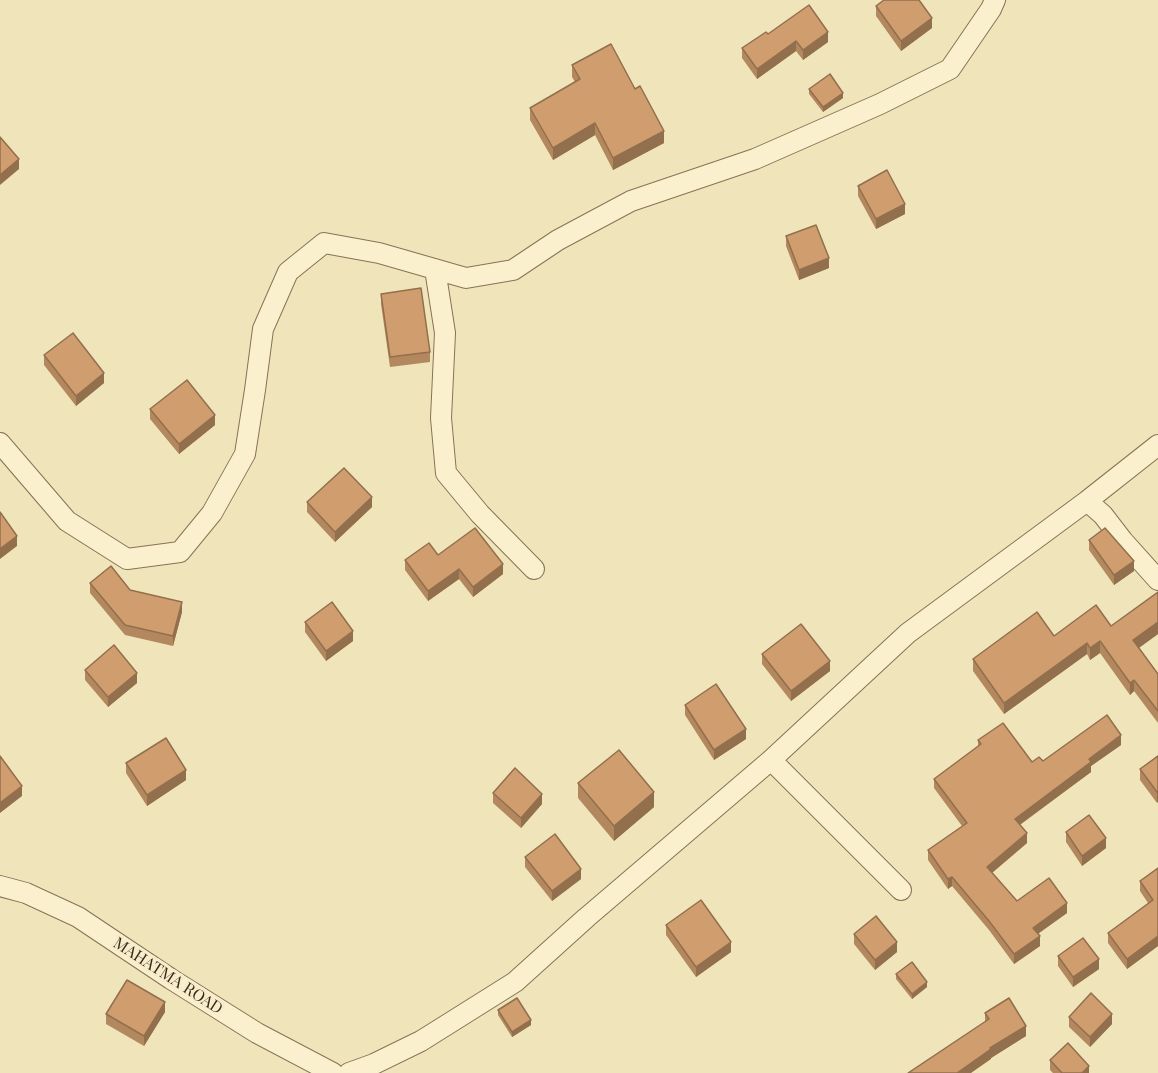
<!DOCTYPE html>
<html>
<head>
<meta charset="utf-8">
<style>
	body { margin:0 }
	canvas { display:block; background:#f0e4bb }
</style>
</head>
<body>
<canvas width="1158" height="1073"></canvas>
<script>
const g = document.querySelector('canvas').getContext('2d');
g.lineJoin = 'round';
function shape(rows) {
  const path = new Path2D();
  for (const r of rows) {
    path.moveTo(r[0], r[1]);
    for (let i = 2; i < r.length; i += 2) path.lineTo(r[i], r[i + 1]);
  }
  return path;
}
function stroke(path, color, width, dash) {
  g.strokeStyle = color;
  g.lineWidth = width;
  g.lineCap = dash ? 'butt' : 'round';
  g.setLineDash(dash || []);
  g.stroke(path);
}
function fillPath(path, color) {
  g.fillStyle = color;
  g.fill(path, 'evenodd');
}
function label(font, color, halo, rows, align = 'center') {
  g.font = font + ' "Playfair Display",serif';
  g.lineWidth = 6;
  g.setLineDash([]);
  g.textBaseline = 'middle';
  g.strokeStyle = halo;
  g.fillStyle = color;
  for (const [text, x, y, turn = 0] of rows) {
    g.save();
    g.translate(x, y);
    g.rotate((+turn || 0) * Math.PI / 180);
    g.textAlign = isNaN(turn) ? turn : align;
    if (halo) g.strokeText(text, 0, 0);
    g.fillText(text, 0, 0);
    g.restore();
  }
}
const minor = shape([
	[435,269,445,333,441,418,446,473,480,514,534,569],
	[0,443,67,521,127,559,180,552,212,513,245,454,255,390,263,329,288,272,324,243,379,253,466,278,513,270,558,240,631,201,755,159,880,104,950,69,991,9,995,0],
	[1087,501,1103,515,1123,541,1158,580],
	[771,760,901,890],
	[0,886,26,893,78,917,171,979,257,1033,333,1073],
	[349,1073,374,1064,421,1041,515,982,586,918,771,760,908,633,1087,501,1158,445]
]);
const wall = shape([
	[876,6,932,28,901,51,876,16],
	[768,34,828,42,803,60,796,51,757,79,742,58,742,48],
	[572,65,664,143,613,170,595,135,553,160,530,120,530,108,575,82,572,77],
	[809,89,843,98,823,112,809,94],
	[858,186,905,214,876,229,858,196],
	[786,236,829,268,799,280,786,246],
	[381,294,430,352,430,362,390,367,381,304],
	[44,355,104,383,76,406,44,365],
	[150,409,215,425,179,454,150,419],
	[307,502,372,507,335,542,307,512],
	[1089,540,1134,571,1114,585,1089,550],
	[438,555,503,574,473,597,459,579,428,601,405,570,405,560],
	[90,583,130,590,182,612,173,646,125,635,90,593],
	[305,622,353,641,326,661,305,632],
	[1111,626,1158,634,1139,648,1158,674,1158,723,1134,691,1130,695,1100,653,1090,660,1087,654,1004,714,973,671,973,659,1054,636],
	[762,654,830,671,791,701,762,664],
	[85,670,137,683,108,707,85,680],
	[685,705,746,739,714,760,685,715],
	[978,740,1032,762,1043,761,1121,745,1091,766,1091,772,1020,825,1027,843,992,873,1017,901,1067,913,1038,934,1040,946,1014,964,989,930,952,886,948,889,928,860,928,850,962,826,934,788,934,779,978,747],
	[1158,755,1157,803,1140,780,1140,769],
	[126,763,186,780,147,806,126,773],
	[578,783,654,807,614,841,578,798],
	[493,793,542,804,521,828,493,803],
	[1066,832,1106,848,1082,866,1066,842],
	[525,857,581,879,552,901,525,867],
	[1158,868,1158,946,1127,969,1108,943,1108,933,1148,903,1140,891,1140,881],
	[666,925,731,952,696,977,666,935],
	[854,934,897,952,875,970,854,944],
	[1058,956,1099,969,1073,987,1058,966],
	[896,974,927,987,912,999,896,979],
	[498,1010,531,1025,512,1037,498,1015],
	[165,1012,144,1046,106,1024,106,1014],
	[985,1013,1026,1036,991,1058,991,1059,985,1022],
	[1069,1017,1112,1024,1090,1047,1069,1027],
	[1050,1060,1089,1073,1053,1073,1050,1070]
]);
const shadedWall = shape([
	[932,18,932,28,901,51,901,41],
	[828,32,828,42,803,60,803,50],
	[796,41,796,51,757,79,757,69],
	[843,93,843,98,823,112,823,107],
	[595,123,595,135,553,160,553,148],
	[664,131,664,143,613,170,613,158],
	[19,159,19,169,0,185,0,175],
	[905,204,905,214,876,229,876,219],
	[829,258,829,268,799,280,799,270],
	[104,373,104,383,76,406,76,396],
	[215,415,215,425,179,454,179,444],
	[372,497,372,507,335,542,335,532],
	[17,536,17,546,0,559,0,549],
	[1134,561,1134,571,1114,585,1114,575],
	[503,564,503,574,473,597,473,587],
	[459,569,459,579,428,601,428,591],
	[182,602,182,612,173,646,173,636],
	[1158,622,1158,634,1133,652,1133,640],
	[353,631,353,641,326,661,326,651],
	[1100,641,1100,653,1090,660,1090,648],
	[1087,643,1087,654,1004,714,1004,703],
	[830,661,830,671,791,701,791,691],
	[137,673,137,683,108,707,108,697],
	[1134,680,1134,691,1130,695,1130,683],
	[746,729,746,739,714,760,714,750],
	[1121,735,1121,745,1091,766,1091,772,1015,828,1015,819,1089,759],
	[186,770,186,780,147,806,147,795],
	[22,786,22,796,0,813,0,803],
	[1158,791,1158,802,1157,803,1157,792],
	[654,792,654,807,614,841,614,826],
	[542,794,542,804,521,828,521,818],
	[1027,833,1027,843,987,877,987,867],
	[1106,838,1106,848,1082,866,1082,856],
	[581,869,581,879,552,901,552,891],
	[952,877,952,886,948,889,948,879],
	[1067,903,1067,913,1033,937,1033,928],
	[1040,936,1040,946,1014,964,1014,954],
	[1158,936,1158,946,1127,969,1127,959],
	[731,942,731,952,696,977,696,967],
	[897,942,897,952,875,970,875,960],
	[1099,959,1099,969,1073,987,1073,977],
	[927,982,927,987,912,999,912,994],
	[165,1002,165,1012,144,1046,144,1036],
	[1112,1014,1112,1024,1090,1047,1090,1037],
	[531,1020,531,1025,512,1037,512,1032],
	[1026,1026,1026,1036,991,1058,991,1059,971,1073,957,1073,990,1048],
	[1089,1066,1089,1073,1082,1073]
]);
const building = shape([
	[884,0,919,0,932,18,901,41,876,6,884,0],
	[809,5,828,32,803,50,796,41,757,69,742,48,766,32,768,34,809,5],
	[611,44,635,89,640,86,664,131,613,158,595,123,553,148,530,108,580,79,572,65,611,44],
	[830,74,843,93,823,107,809,89,830,74],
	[0,137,19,159,0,175,0,137],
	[887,170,905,204,876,219,858,186,887,170],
	[816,225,829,258,799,270,786,236,816,225],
	[421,288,430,352,390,357,381,294,421,288],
	[73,333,104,373,76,396,44,355,73,333],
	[187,380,215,415,179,444,150,409,187,380],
	[344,468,372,497,335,532,307,502,344,468],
	[0,512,17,536,0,549,0,512],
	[475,528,503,564,473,587,459,569,428,591,405,560,429,543,438,555,475,528],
	[1105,528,1134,561,1114,575,1089,540,1105,528],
	[111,566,130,590,182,602,173,636,125,625,90,583,111,566],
	[1158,592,1158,622,1133,640,1158,674,1158,711,1134,680,1130,683,1100,641,1090,648,1087,643,1004,703,973,659,1037,612,1054,636,1096,605,1111,626,1158,592],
	[332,602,353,631,326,651,305,622,332,602],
	[801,624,830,661,791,691,762,654,801,624],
	[114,645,137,673,108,697,85,670,114,645],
	[716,684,746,729,714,750,685,705,716,684],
	[1107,715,1121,735,1089,759,1091,762,1015,819,1027,833,987,867,1017,901,1049,878,1067,903,1033,928,1040,936,1014,954,989,921,952,877,948,879,928,850,967,823,934,779,981,744,978,740,1003,723,1032,762,1039,757,1043,761,1107,715],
	[166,738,186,770,147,795,126,763,166,738],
	[619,750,654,792,614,826,578,783,619,750],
	[0,756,22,786,0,803,0,756],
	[1158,756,1158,791,1157,792,1140,769,1158,756],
	[515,768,542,794,521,818,493,793,515,768],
	[1089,815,1106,838,1082,856,1066,832,1089,815],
	[555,834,581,869,552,891,525,857,555,834],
	[1158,868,1158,936,1127,959,1108,933,1153,900,1140,881,1158,868],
	[701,900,731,942,696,967,666,925,701,900],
	[876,916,897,942,875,960,854,934,876,916],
	[1083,938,1099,959,1073,977,1058,956,1083,938],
	[912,962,927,982,912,994,896,974,912,962],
	[127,980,165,1002,144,1036,106,1014,127,980],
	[1091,993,1112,1014,1090,1037,1069,1017,1091,993],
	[517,998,531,1020,512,1032,498,1010,517,998],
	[1009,998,1026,1026,990,1048,991,1049,957,1073,908,1073,989,1019,985,1013,1009,998],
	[1068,1043,1089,1066,1082,1073,1062,1073,1050,1060,1068,1043]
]);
const streetNames = [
	["MAHATMA ROAD",168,976,33]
];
stroke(minor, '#877354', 22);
stroke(minor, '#fbf0ce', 20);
fillPath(wall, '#b3885f');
fillPath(shadedWall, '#926f4d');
fillPath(building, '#d09e6e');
stroke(building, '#926f4d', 1.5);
label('16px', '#36291a', '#f7edcb', streetNames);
</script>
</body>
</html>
